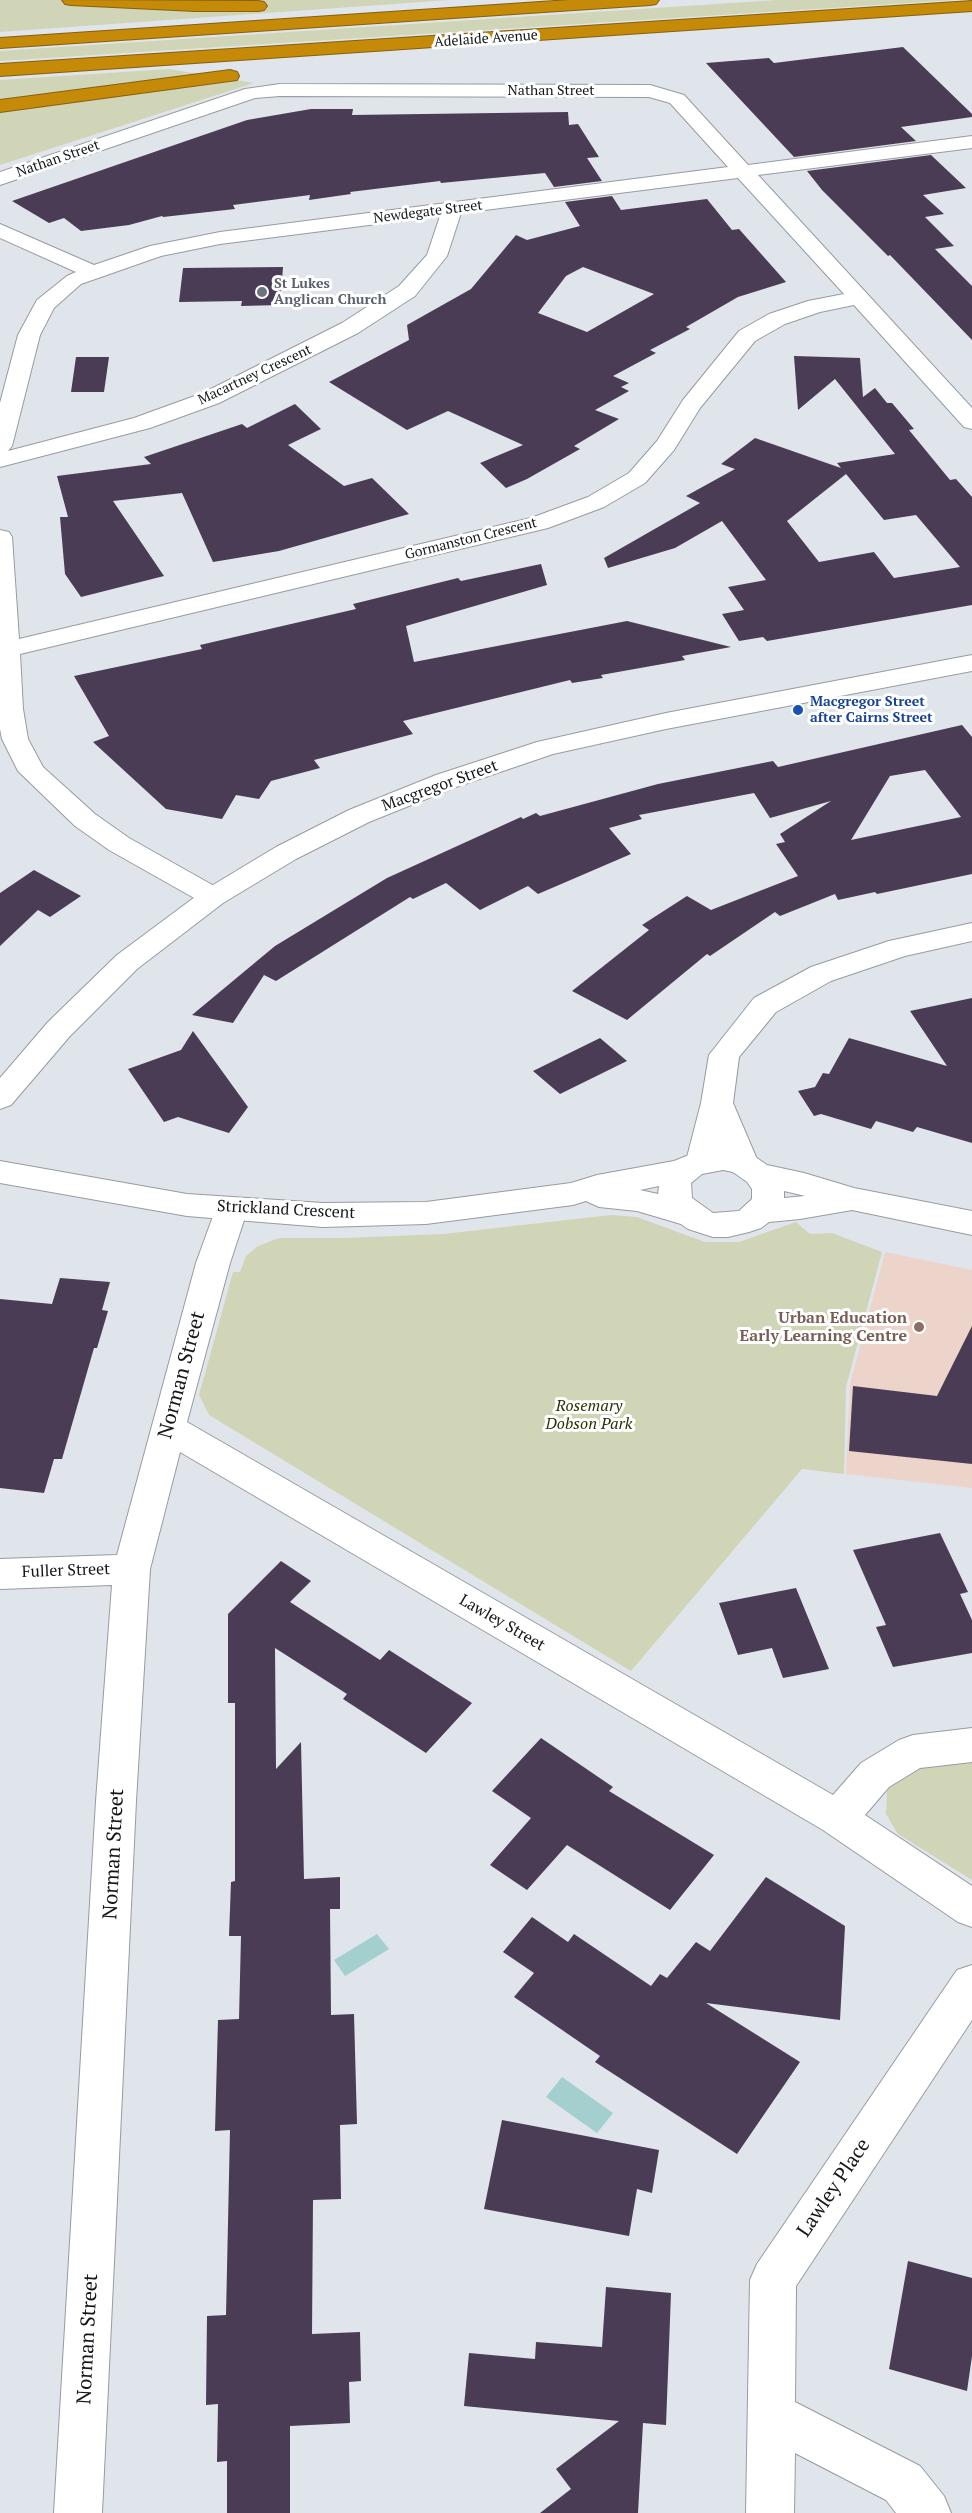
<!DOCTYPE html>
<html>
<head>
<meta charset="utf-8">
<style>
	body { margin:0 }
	canvas { display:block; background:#dfe5ea }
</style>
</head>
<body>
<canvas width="972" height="2513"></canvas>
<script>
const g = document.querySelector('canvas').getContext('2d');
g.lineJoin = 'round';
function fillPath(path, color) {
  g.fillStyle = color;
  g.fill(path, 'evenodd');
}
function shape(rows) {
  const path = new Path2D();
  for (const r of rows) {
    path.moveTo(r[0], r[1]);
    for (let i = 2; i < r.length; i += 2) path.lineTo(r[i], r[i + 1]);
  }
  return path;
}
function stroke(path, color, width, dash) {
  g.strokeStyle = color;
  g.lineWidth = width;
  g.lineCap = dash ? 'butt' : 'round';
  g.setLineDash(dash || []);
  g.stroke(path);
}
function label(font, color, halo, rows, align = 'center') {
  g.font = font + ' "PT Serif",serif';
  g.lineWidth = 6;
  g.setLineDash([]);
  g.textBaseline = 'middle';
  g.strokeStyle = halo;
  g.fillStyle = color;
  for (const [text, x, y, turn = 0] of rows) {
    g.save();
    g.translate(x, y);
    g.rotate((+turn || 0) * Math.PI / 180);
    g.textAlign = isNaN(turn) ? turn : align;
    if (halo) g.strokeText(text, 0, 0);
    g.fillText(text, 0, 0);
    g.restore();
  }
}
const education = shape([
	[885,1252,972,1270,972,1488,846,1474,850,1384]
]);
const green = shape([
	[0,0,450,0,0,32],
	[777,0,956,0,0,61,0,51],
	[169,69,254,83,0,165,0,80],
	[611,1215,637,1217,705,1242,739,1242,796,1222,810,1234,832,1233,882,1252,846,1387,844,1474,802,1469,631,1671,209,1415,199,1395,233,1272,240,1272,246,1256,258,1246,279,1238,344,1238,443,1234],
	[972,1756,972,1880,898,1834,886,1814,887,1792,892,1782,906,1771]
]);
const water = shape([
	[377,1934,389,1949,345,1976,334,1960],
	[562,2077,613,2113,597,2133,546,2097]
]);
const building = shape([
	[903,47,972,114,972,117,901,127,916,141,794,157,706,63,769,58,774,63],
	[311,109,353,109,352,115,568,112,569,125,578,124,599,157,587,158,602,181,554,187,545,173,441,183,440,181,350,192,351,194,309,200,310,195,233,205,235,209,163,217,162,216,129,225,81,231,64,218,49,223,12,201,247,120],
	[931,155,966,188,923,195,944,214,925,217,954,246,935,249,972,286,972,340,890,255,888,256,822,190,807,171],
	[612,196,621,210,707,199,732,230,739,229,786,282,738,297,686,327,690,329,650,350,656,353,613,376,629,383,621,387,629,391,595,410,619,419,574,446,580,449,527,479,506,488,480,463,523,445,448,411,407,430,329,382,409,340,407,325,471,289,516,235,527,240,580,226,565,202],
	[583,267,654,294,587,332,538,313,566,276],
	[283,267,280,305,241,306,242,301,179,302,183,268],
	[794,356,860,358,863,397,875,388,887,403,892,403,914,429,909,430,950,480,956,479,972,497,972,605,767,641,763,637,739,641,722,614,744,610,728,587,766,580,722,521,675,548,608,568,604,558,700,503,686,496,735,469,721,464,755,438,841,468,837,463,895,454,835,379,798,410],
	[846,474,884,520,916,515,960,567,894,578,874,552,819,562,787,521],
	[76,357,109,357,104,392,71,392],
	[295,404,321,429,288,445,344,486,372,478,409,514,279,551,213,562,182,493,113,501,164,576,81,597,65,574,60,517,68,517,57,476,151,464,144,457,242,424,247,428],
	[541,564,547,585,406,626,414,662,627,621,731,647,682,656,685,660,601,675,603,678,572,683,570,680,403,721,413,734,314,760,320,768,271,781,259,799,236,795,222,819,166,809,93,742,109,736,74,676,202,649,200,645,356,609,353,604,458,578,461,581],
	[962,725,972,737,972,874,877,894,875,892,838,900,835,894,780,916,775,912,710,956,707,954,627,1020,572,991,649,930,642,925,687,896,711,910,798,876,776,844,785,842,780,834,831,801,770,818,754,793,639,815,642,819,609,828,631,854,538,894,528,886,480,910,446,883,413,899,410,897,276,981,264,975,233,1023,192,1015,275,946,387,878,521,817,523,819,536,813,540,816,658,784,773,761,778,767],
	[925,770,961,817,851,840,890,776],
	[34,870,81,896,50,917,38,910,0,946,0,893],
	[972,998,972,1143,917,1127,913,1132,876,1121,871,1129,821,1114,814,1116,798,1091,815,1087,823,1073,829,1074,849,1038,947,1066,910,1011],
	[193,1031,248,1107,229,1133,178,1117,164,1122,128,1069,181,1050],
	[600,1038,627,1061,560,1094,533,1071],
	[60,1278,110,1282,102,1310,108,1311,97,1348,94,1348,62,1459,54,1459,44,1493,0,1488,0,1299,52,1304],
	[972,1326,972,1464,849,1451,853,1386,937,1396],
	[940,1533,968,1592,960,1594,972,1620,972,1653,893,1667,876,1627,886,1625,853,1550],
	[281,1561,311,1581,290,1602,380,1660,389,1650,472,1703,426,1753,343,1699,347,1694,275,1648,276,1769,301,1742,304,1879,340,1877,340,1909,330,1909,331,2015,354,2014,357,2124,340,2125,341,2199,313,2200,312,2334,360,2332,361,2381,349,2382,350,2423,290,2426,290,2513,227,2513,227,2461,217,2462,218,2404,206,2405,207,2316,226,2315,230,2130,215,2131,218,2020,239,2019,241,1936,229,1936,231,1882,235,1881,235,1703,228,1703,228,1614],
	[796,1588,829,1669,783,1678,772,1648,738,1655,719,1603],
	[541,1738,613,1787,609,1791,714,1855,670,1910,567,1845,527,1890,490,1865,531,1818,492,1791],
	[766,1877,845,1926,840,2020,706,2003,800,2062,737,2154,595,2062,600,2056,514,1997,534,1973,503,1952,532,1917,568,1942,574,1934,651,1986,660,1974,667,1978,696,1942,710,1951],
	[502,2120,659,2150,652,2193,637,2189,629,2236,484,2209],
	[908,2261,972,2278,972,2356,967,2391,889,2369],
	[606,2287,671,2293,666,2425,643,2423,638,2513,540,2513,571,2489,556,2469,619,2421,464,2406,469,2353,535,2359,536,2342,602,2347]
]);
const street = shape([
	[280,84,650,85,684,95,748,165,972,136,972,148,758,175,972,408,972,429,964,427,854,305,820,312,785,324,755,341,700,408,674,450,645,483,604,507,548,528,20,654,23,709,28,739,43,767,95,814,129,838,223,891,227,897,223,903,213,906,203,903,109,850,75,826,18,771,2,739,0,729,0,530,9,532,12,537,19,639,531,518,588,497,629,473,657,441,683,400,739,331,769,314,808,301,844,294,738,178,461,213,447,256,415,296,358,333,219,403,150,428,0,467,0,403,18,335,37,300,67,276,76,272,0,238,0,224,94,265,150,246,220,232,728,167,670,103,649,97,280,96,255,98,0,185,0,172,245,89,280,84],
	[440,216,427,255,399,286,342,323,203,393,134,418,8,451,12,446,40,335,54,308,81,284,161,256,220,244,440,216],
	[972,923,972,941,905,956,831,981,776,1012,739,1057,733,1103,759,1164,754,1172,743,1175,732,1172,721,1149,713,1169,702,1172,691,1169,686,1161,701,1103,709,1055,754,998,811,967,889,941,972,923],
	[232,1197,243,1200,248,1208,230,1263,187,1422,833,1795,861,1763,899,1740,913,1735,972,1728,972,1762,920,1768,889,1787,865,1815,972,1886,972,1927,958,1922,823,1830,180,1452,150,1569,136,1801,102,2513,54,2513,96,1801,112,1585,0,1589,0,1559,117,1555,196,1263,216,1208,221,1200,232,1197],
	[972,1965,972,2020,796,2286,795,2402,920,2466,944,2496,951,2513,896,2513,886,2500,795,2453,794,2513,746,2513,750,2280,757,2264,957,1970,972,1965]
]);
const secondary = shape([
	[972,655,972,671,666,729,553,754,456,787,369,822,296,859,223,903,137,969,70,1036,11,1105,0,1109,0,1078,48,1022,117,955,203,891,276,847,349,810,436,775,537,742,666,713,972,655],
	[723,1148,754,1156,767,1165,804,1173,854,1188,972,1211,972,1235,852,1210,800,1219,769,1222,761,1228,749,1232,728,1237,713,1237,688,1229,681,1224,637,1211,599,1207,586,1201,573,1205,426,1224,323,1227,187,1216,0,1183,0,1161,187,1194,323,1203,426,1202,571,1183,597,1175,674,1161,694,1153,723,1148],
	[723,1170,733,1172,747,1182,752,1189,752,1199,739,1211,713,1213,692,1198,691,1183,702,1174,723,1170],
	[659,1186,658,1194,640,1190,659,1186],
	[784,1191,801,1195,805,1196,784,1198,784,1191]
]);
const highway = shape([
	[62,0,258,1,264,2,267,6,264,10,258,11,195,11,71,5,65,4,62,0],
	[570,0,659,0,656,4,650,5,0,48,0,38,570,0],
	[972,1,972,11,0,76,0,64,972,1],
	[230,70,237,72,239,76,237,80,0,112,0,100,230,70]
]);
const markers = [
	[262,292,6,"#6b7280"],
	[798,710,6,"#1a4fb4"],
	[919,1327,6,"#8d6e63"]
];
const farStreetnames = [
	["Adelaide Avenue",486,39,-4],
	["Nathan Street",551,91],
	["Nathan Street",58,159,-19],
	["Newdegate Street",428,212,-7],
	["Macartney Crescent",255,375,-25],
	["Gormanston Crescent",471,539,-14]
];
const farWorshipnames = [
	["St Lukes",274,284],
	["Anglican Church",274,300]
];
const farTransitnames = [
	["Macgregor Street",810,702],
	["after Cairns Street",810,718]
];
const streetNames = [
	["Macgregor Street",440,786,-20],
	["Strickland Crescent",286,1210,3],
	["Fuller Street",66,1571,-2],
	["Lawley Street",502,1623,30]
];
const educationNames = [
	["Urban Education",907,1318],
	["Early Learning Centre",907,1336]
];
const parkNames = [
	["Rosemary",589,1406],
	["Dobson Park",589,1424]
];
const nearStreetnames = [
	["Norman Street",182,1375,-75],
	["Norman Street",114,1854,-87],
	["Lawley Place",834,2188,-56],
	["Norman Street",88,2339,-87]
];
fillPath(education, '#edd4cb');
fillPath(green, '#d1d5b8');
fillPath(water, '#a3cfcf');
fillPath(building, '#4b3c55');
stroke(street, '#969ca0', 2);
stroke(secondary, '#969ca0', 2);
stroke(highway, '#86610e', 2);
fillPath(street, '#fff');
fillPath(secondary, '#fff');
fillPath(highway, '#c48a08');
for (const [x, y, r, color] of markers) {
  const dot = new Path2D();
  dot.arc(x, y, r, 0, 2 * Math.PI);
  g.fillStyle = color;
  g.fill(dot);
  stroke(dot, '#fff', 2);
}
label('14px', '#141618', '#fff', farStreetnames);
label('bold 14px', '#5b616d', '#fff', farWorshipnames, 'left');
label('bold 14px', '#164399', '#fff', farTransitnames, 'left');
label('16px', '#141618', '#fff', streetNames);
label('bold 16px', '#785e54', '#fff', educationNames, 'right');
label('italic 16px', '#2e3107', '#fff', parkNames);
label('20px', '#141618', '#fff', nearStreetnames);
</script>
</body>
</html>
